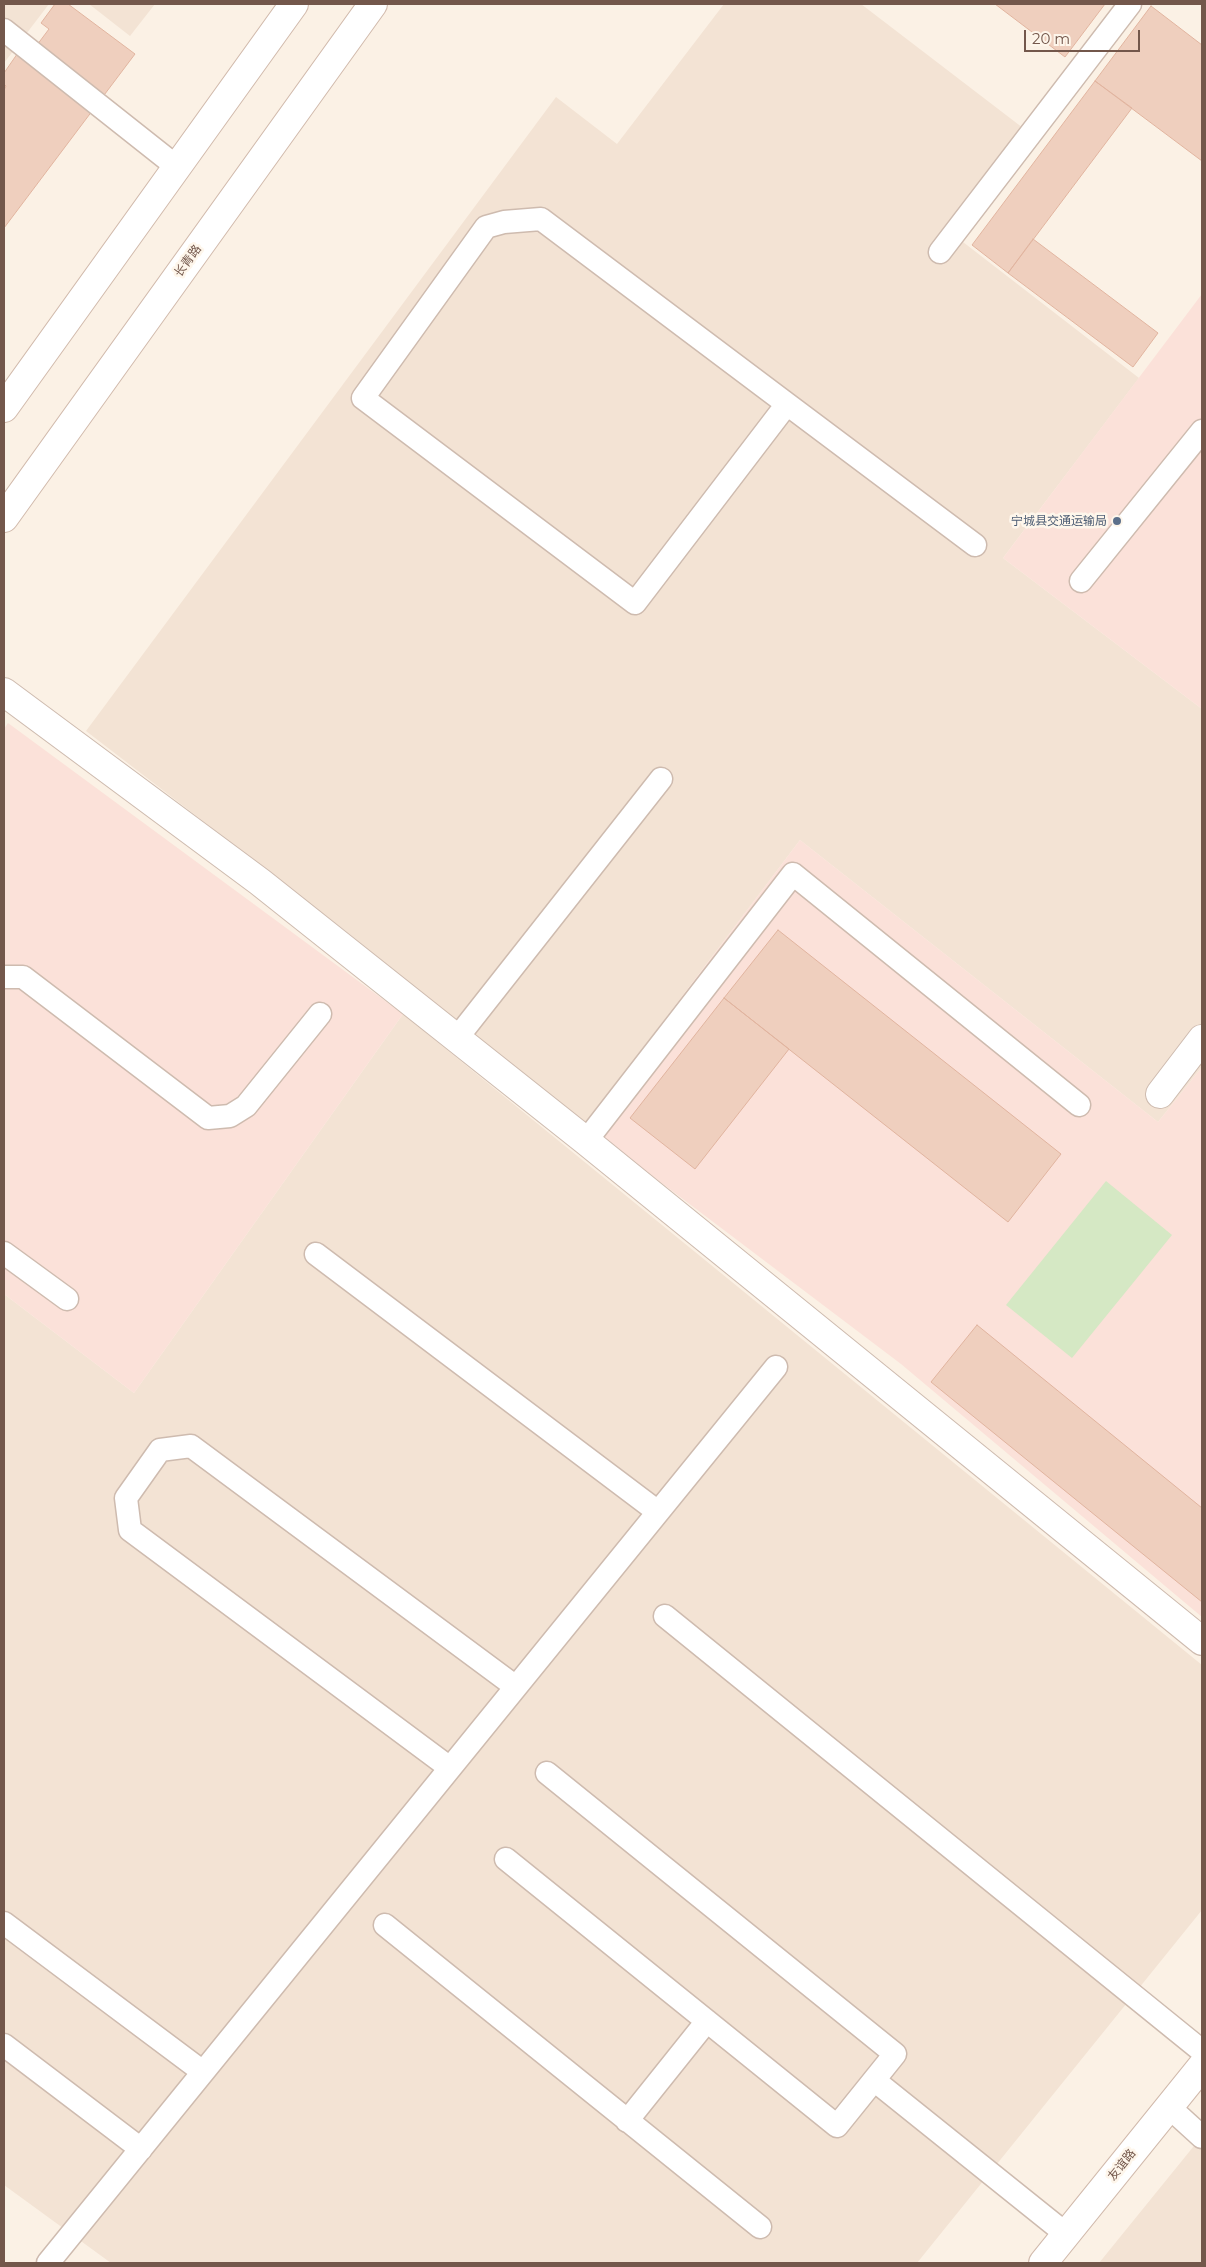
<!DOCTYPE html>
<html>
<head>
<meta charset="utf-8">
<style>
	body { margin:0 }
	#map { position:relative; width:1206px; height:2267px; overflow:hidden; background:#fbf1e5; font-family:Montserrat,sans-serif }
	canvas { display:block }
	.frame { position:absolute; inset:0; border:5px solid #73574b; pointer-events:none }
	.scale { position:absolute; left:1024px; top:30px; width:116px; height:22px; box-sizing:border-box; border:2px solid #73574b; border-top:0; padding-left:6px; font-size:15px; line-height:18px; white-space:nowrap; color:#73574b; -webkit-text-stroke:4px #fef6eb; paint-order:stroke }
</style>
</head>
<body>
<div id="map">
<canvas width="1206" height="2267"></canvas>
<div class="frame"></div>
<div class="scale">20 m</div>
</div>
<script>
const g = document.querySelector('canvas').getContext('2d');
g.lineJoin = 'round';
function fillPath(path, color) {
  g.fillStyle = color;
  g.fill(path, 'evenodd');
}
function shape(rows) {
  const path = new Path2D();
  for (const r of rows) {
    path.moveTo(r[0], r[1]);
    for (let i = 2; i < r.length; i += 2) path.lineTo(r[i], r[i + 1]);
  }
  return path;
}
function stroke(path, color, width, dash) {
  g.strokeStyle = color;
  g.lineWidth = width;
  g.lineCap = dash ? 'butt' : 'round';
  g.setLineDash(dash || []);
  g.stroke(path);
}
function label(font, color, halo, rows, align = 'center') {
  g.font = font + ' Montserrat,"Noto Sans SC",sans-serif';
  g.lineWidth = 5;
  g.setLineDash([]);
  g.textBaseline = 'middle';
  g.strokeStyle = halo;
  g.fillStyle = color;
  for (const [text, x, y, turn = 0] of rows) {
    g.save();
    g.translate(x, y);
    g.rotate((+turn || 0) * Math.PI / 180);
    g.textAlign = isNaN(turn) ? turn : align;
    if (halo) g.strokeText(text, 0, 0);
    g.fillText(text, 0, 0);
    g.restore();
  }
}
const residential = shape([
	[4,4,49,4,4,63],
	[89,4,155,4,130,36],
	[724,4,861,4,1040,141,963,242,1139,378,1003,558,1202,709,1202,1067,1158,1122,800,840,585,1125,347,932,86,731,556,97,617,144],
	[403,1014,1202,1665,1202,1910,917,2263,111,2263,4,2185,4,1294,134,1393],
	[1202,2136,1202,2263,1099,2263]
]);
const commercial = shape([
	[1202,294,1202,709,1003,558],
	[8,723,403,1014,134,1393,4,1294,4,729],
	[800,840,1158,1122,1202,1067,1202,1617,901,1364,585,1125]
]);
const green = shape([
	[1106,1181,1172,1235,1072,1358,1006,1305]
]);
const building = shape([
	[55,4,68,4,135,54,4,228,4,90,6,86,4,84,4,73,22,47,31,53,49,29,41,23,55,4],
	[995,4,1105,4,1065,57,995,4],
	[1151,6,1202,45,1202,161,1095,81,1151,6],
	[1095,81,1132,108,1008,273,972,245,1095,81],
	[1033,239,1158,333,1133,367,1008,273,1033,239],
	[778,930,1061,1154,1008,1222,724,998,778,930],
	[724,998,789,1049,695,1169,630,1118,724,998],
	[977,1325,1202,1508,1202,1602,931,1382,977,1325]
]);
const lane = shape([
	[4,30,177,167],
	[940,252,1130,4],
	[787,404,635,603,363,398,486,227,504,222,541,219,787,404,975,545],
	[1081,581,1202,431],
	[4,977,23,977,208,1118,230,1116,246,1106,320,1014],
	[457,1038,661,779],
	[586,1141,793,874,1079,1105],
	[4,1253,67,1299],
	[316,1254,658,1512],
	[665,1616,1202,2051],
	[450,1768,130,1530,126,1498,160,1450,191,1446,516,1687],
	[506,1859,837,2126,895,2054,547,1773],
	[4,1923,203,2072],
	[385,1925,760,2227],
	[4,2045,141,2149],
	[874,2080,1066,2234],
	[1169,2107,1202,2137],
	[627,2121,707,2021],
	[48,2263,776,1367]
]);
const street = shape([
	[4,692,260,882,586,1141,1202,1641],
	[1160,1094,1202,1039]
]);
const secondary = shape([
	[4,408,294,4],
	[4,518,373,4],
	[1043,2263,1202,2066]
]);
const markers = [
	[1117,521,5,"#5c6f8a"]
];
const streetNames = [
	["长青路",188,261,-54],
	["友谊路",1122,2165,-51]
];
const serviceNames = [
	["宁城县交通运输局",1107,521]
];
fillPath(residential, '#f3e3d4');
fillPath(commercial, '#fbe1d9');
fillPath(green, '#d5e8c4');
fillPath(building, '#efcfbe');
stroke(building, '#e1b49f', 1);
stroke(lane, '#cebbaf', 25);
stroke(street, '#cebbaf', 30);
stroke(secondary, '#d1baac', 30);
stroke(lane, '#fff', 22);
stroke(street, '#fff', 28);
stroke(secondary, '#fff', 28);
for (const [x, y, r, color] of markers) {
  const dot = new Path2D();
  dot.arc(x, y, r, 0, 2 * Math.PI);
  g.fillStyle = color;
  g.fill(dot);
  stroke(dot, '#fef6eb', 2);
}
label('12px', '#73574b', '#fef6eb', streetNames);
label('12px', '#4e5e75', '#fef6eb', serviceNames, 'right');
</script>
</body>
</html>
